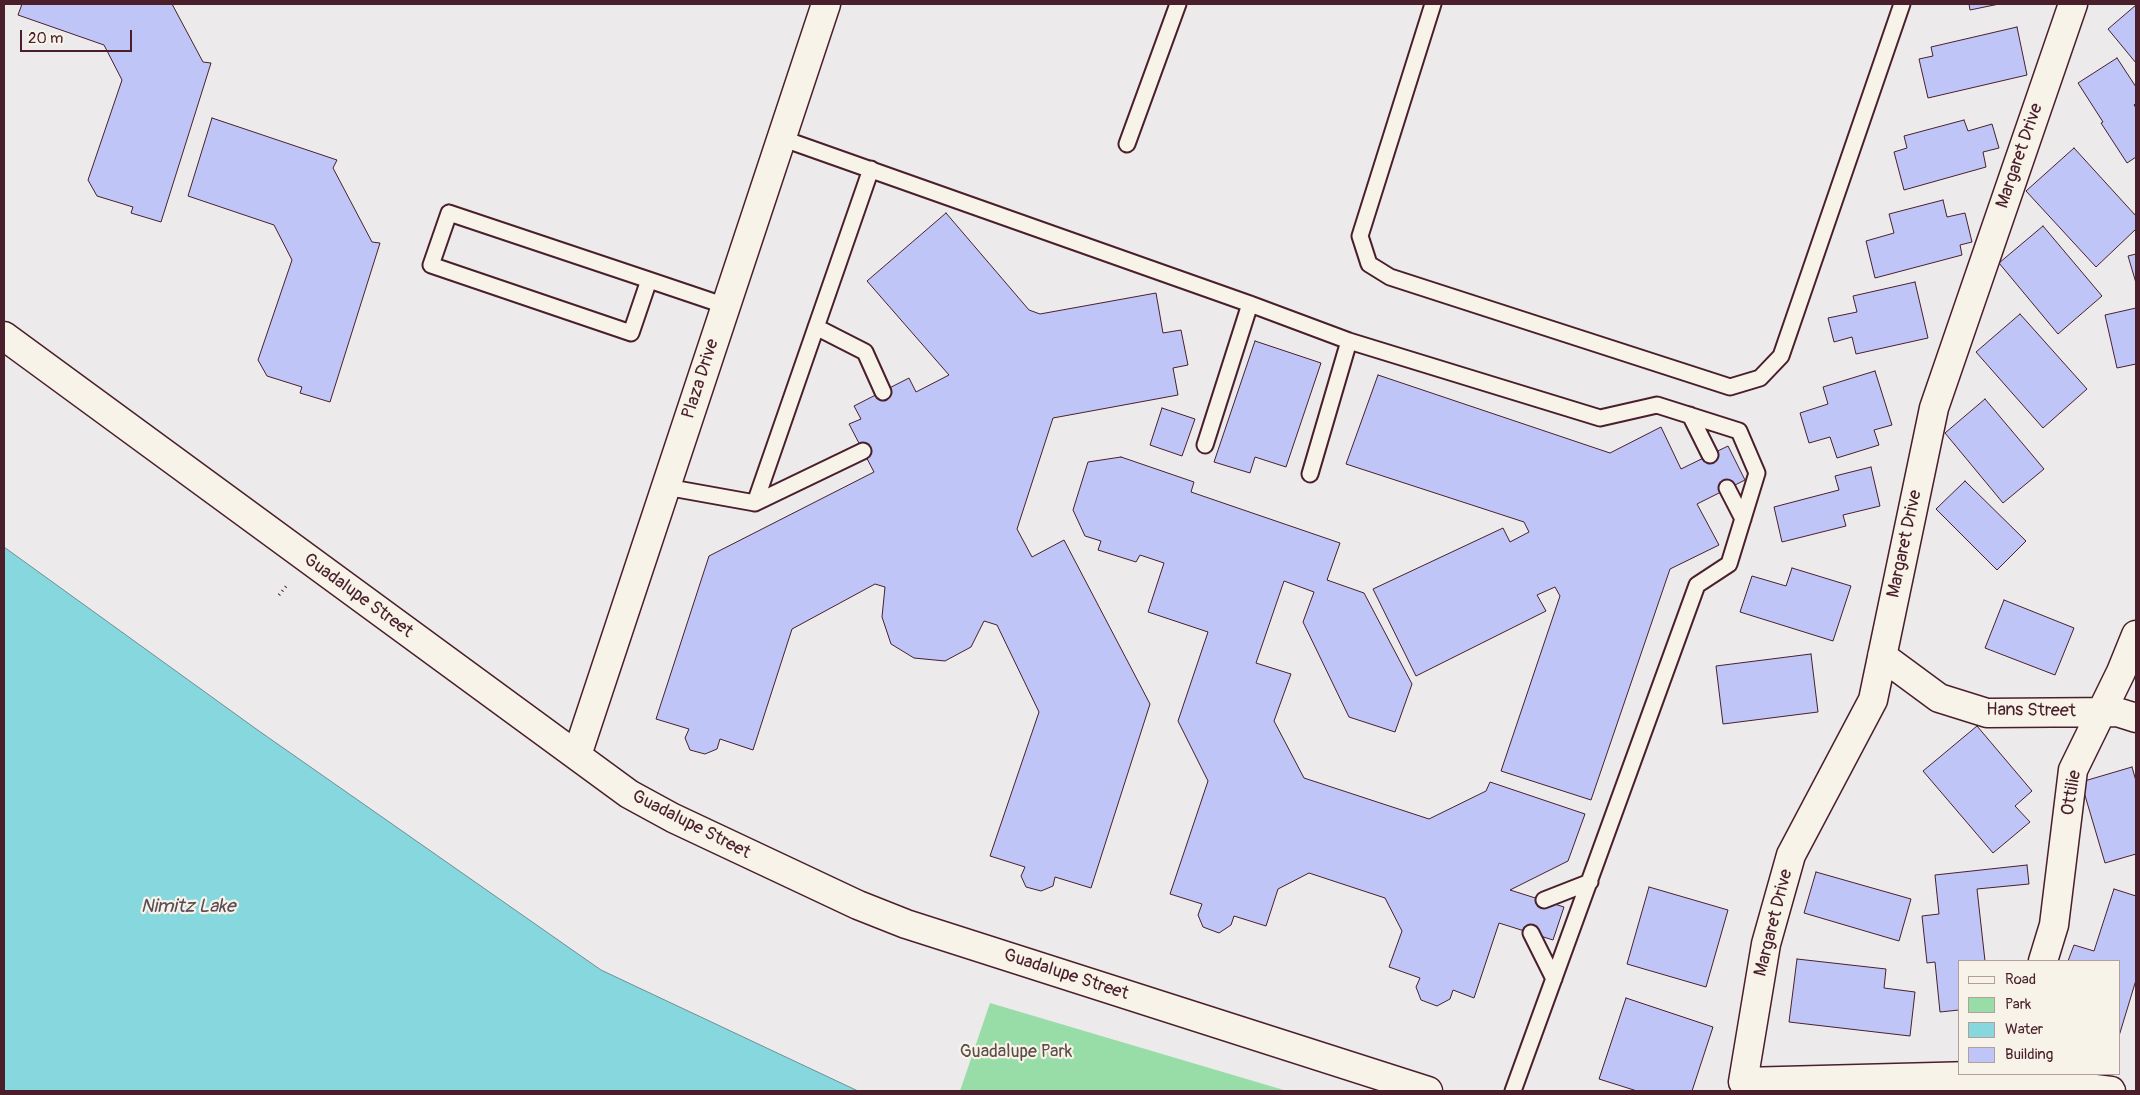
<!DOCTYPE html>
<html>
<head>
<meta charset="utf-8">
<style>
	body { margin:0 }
	#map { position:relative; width:2140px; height:1095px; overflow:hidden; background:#eceaeb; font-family:Pangolin,sans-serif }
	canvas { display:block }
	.frame { position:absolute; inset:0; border:5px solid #4a1f2b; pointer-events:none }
	.legend { position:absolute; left:1958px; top:960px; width:162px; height:115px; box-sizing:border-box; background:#f7f3e8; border:1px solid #b29e9c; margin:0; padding:6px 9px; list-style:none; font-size:15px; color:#4a1f2b }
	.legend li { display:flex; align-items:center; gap:10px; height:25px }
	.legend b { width:25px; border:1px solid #b29e9c }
	.scale { position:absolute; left:20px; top:30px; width:112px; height:22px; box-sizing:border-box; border:2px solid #4a1f2b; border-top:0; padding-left:6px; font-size:15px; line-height:18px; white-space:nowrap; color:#4a1f2b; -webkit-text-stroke:4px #f7f3e8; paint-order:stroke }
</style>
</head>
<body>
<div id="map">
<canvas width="2140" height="1095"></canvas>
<div class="frame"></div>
<ul class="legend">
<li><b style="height:6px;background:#f7f3e8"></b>Road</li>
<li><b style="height:14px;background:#98dca8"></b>Park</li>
<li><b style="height:14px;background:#86d8de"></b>Water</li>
<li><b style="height:14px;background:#c0c5f7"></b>Building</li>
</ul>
<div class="scale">20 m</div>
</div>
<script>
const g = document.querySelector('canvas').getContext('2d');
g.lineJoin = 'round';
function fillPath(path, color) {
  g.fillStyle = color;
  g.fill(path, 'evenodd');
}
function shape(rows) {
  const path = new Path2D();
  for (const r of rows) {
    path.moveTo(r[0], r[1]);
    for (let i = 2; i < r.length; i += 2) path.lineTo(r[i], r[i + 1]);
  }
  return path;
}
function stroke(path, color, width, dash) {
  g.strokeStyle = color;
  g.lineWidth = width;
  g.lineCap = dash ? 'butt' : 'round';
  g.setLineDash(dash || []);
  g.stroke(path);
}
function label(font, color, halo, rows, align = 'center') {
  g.font = font + ' Pangolin,sans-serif';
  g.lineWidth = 4.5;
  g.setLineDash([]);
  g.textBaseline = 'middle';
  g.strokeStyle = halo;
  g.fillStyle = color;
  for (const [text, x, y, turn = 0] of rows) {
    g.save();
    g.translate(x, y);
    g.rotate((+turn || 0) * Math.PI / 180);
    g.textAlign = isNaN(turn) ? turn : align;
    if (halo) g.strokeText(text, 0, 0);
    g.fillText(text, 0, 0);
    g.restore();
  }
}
const green = shape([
	[990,1003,1287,1091,960,1091]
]);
const water = shape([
	[4,547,259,731,601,970,858,1091,4,1091,4,547]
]);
const building = shape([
	[22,4,172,4,203,62,211,63,161,222,131,213,133,207,97,196,88,180,122,80,104,45,18,15,22,4],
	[1969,4,1999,4,1970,10,1969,4],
	[2136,5,2136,63,2108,29,2136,5],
	[2017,27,2027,75,1928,98,1919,59,1933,56,1931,47,2017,27],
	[2117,58,2136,87,2136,103,2134,105,2136,108,2136,157,2127,163,2101,123,2103,122,2078,83,2117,58],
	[212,118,337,160,333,168,372,242,380,243,330,402,300,393,302,387,267,376,258,360,292,260,274,225,188,196,212,118],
	[1964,120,1968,131,1992,124,1999,148,1983,152,1986,167,1904,190,1894,152,1907,148,1904,136,1964,120],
	[2074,148,2136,216,2136,229,2096,267,2026,191,2074,148],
	[1943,200,1947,217,1965,213,1972,242,1960,245,1962,255,1875,278,1866,241,1894,233,1889,214,1943,200],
	[946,213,1029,310,1040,314,1156,293,1163,333,1181,330,1188,365,1173,368,1178,395,1053,418,1017,529,1032,557,1064,540,1150,704,1091,888,1055,877,1053,886,1041,891,1026,887,1021,876,1025,867,990,856,1039,712,997,625,984,621,971,647,945,661,914,658,891,644,882,617,885,587,875,584,792,629,753,750,720,739,717,749,705,754,690,750,685,738,689,729,656,719,709,556,874,472,849,424,861,419,854,406,909,378,916,392,949,375,867,281,946,213],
	[2043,226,2102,296,2058,334,1999,263,2043,226],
	[2136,254,2136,283,2128,256,2136,254],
	[1915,282,1928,338,1856,354,1852,337,1834,342,1828,318,1857,312,1853,296,1915,282],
	[2136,308,2136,364,2117,368,2105,315,2136,308],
	[2020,314,2087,389,2043,428,1976,352,2020,314],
	[1255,341,1321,363,1286,467,1255,457,1250,473,1214,462,1255,341],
	[1875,371,1892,425,1874,430,1879,445,1837,458,1830,437,1809,443,1800,413,1828,404,1823,387,1875,371],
	[1378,375,1610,453,1661,427,1681,469,1728,446,1745,480,1697,504,1719,545,1670,569,1591,800,1501,771,1560,596,1555,587,1537,595,1546,611,1416,676,1373,589,1503,528,1510,542,1529,532,1524,522,1346,464,1378,375],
	[1985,399,2044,469,2003,503,1945,433,1985,399],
	[1162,408,1195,419,1182,456,1150,445,1162,408],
	[1121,457,1194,482,1191,492,1340,543,1327,580,1364,593,1412,684,1395,732,1349,717,1303,622,1314,592,1284,581,1256,663,1291,674,1274,721,1304,778,1429,819,1486,791,1490,782,1585,814,1568,861,1510,890,1564,907,1553,940,1499,923,1474,998,1453,990,1450,999,1437,1006,1421,1000,1416,987,1420,978,1389,967,1402,931,1385,898,1309,873,1278,889,1266,926,1234,916,1231,925,1219,933,1203,927,1198,915,1202,904,1170,894,1208,781,1178,721,1208,632,1148,612,1164,563,1140,555,1136,562,1098,550,1101,541,1085,536,1073,510,1088,462,1121,457],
	[1871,467,1880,506,1843,515,1846,526,1782,542,1774,507,1839,490,1835,476,1871,467],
	[1965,481,2026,541,1997,570,1936,509,1965,481],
	[1792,568,1851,586,1833,641,1740,612,1752,576,1786,586,1792,568],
	[2004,600,2074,628,2055,675,1985,648,2004,600],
	[1811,654,1818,712,1723,724,1716,666,1811,654],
	[1977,726,2032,791,2015,806,2030,822,1993,853,1923,771,1977,726],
	[2132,767,2136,781,2136,854,2105,863,2081,782,2132,767],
	[2027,865,2029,884,1977,889,1985,961,1959,961,1959,1010,1940,1012,1935,962,1927,963,1922,916,1939,914,1935,875,2027,865],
	[1816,872,1911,899,1899,941,1804,913,1816,872],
	[1649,887,1728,910,1706,987,1627,964,1649,887],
	[2114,889,2136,896,2136,980,2119,1036,2119,961,2068,961,2074,945,2094,951,2114,889],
	[1797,959,1886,969,1884,988,1915,992,1910,1036,1789,1022,1797,959],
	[1626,998,1713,1027,1692,1091,1637,1091,1599,1079,1626,998]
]);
const path = shape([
	[279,595,288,584]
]);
const lane = shape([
	[1433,4,1360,236,1369,264,1390,277,1730,387,1760,378,1781,356,1902,4],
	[781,138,1250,304,1349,341,1600,418,1657,405,1739,431,1757,473,1729,564,1697,585,1513,1091],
	[1127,144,1178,4],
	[449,213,649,280,631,333,431,265,449,213],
	[649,280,726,306],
	[816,327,865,352,883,392],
	[1690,415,1710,455],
	[1205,445,1250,304],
	[1310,474,1349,341],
	[666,487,755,503,871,169],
	[1727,488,1743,519],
	[755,503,863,451],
	[1544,900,1590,882],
	[1531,933,1554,979]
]);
const street = shape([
	[2073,4,1934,408,1873,700,1791,855,1766,944,1743,1082,1973,1076,1998,1077,2111,1091],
	[4,336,629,794,673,818,858,905,906,924,1428,1091],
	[1882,656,1939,698,1987,713,2117,712,2136,718],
	[577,755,826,4],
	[2043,961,2054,925,2073,770,2121,672,2136,635]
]);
const streetNames = [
	["Margaret Drive",2020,156,-71],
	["Plaza Drive",701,379,-72],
	["Margaret Drive",1905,544,-78],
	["Guadalupe Street",358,596,36],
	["Hans Street",2031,711,1],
	["Ottilie",2072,793,-80],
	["Guadalupe Street",691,825,27],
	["Margaret Drive",1774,923,-76],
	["Guadalupe Street",1066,975,18]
];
const parkNames = [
	["Guadalupe Park",1016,1052]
];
const waterNames = [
	["Nimitz Lake",188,907]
];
fillPath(green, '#98dca8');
fillPath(water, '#86d8de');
stroke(water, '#6e8e96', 1);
fillPath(building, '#c0c5f7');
stroke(building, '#4a1f2b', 1);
stroke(lane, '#4a1f2b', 19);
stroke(street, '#4a1f2b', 31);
stroke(path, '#4a1f2b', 3, [1, 4]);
stroke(lane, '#f7f3e8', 15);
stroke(street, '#f7f3e8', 28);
label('18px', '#4a1f2b', '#f7f3e8', streetNames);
label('18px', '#5e4e4a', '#f7f3e8', parkNames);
label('italic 19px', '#594d58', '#f7f3e8', waterNames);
</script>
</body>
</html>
